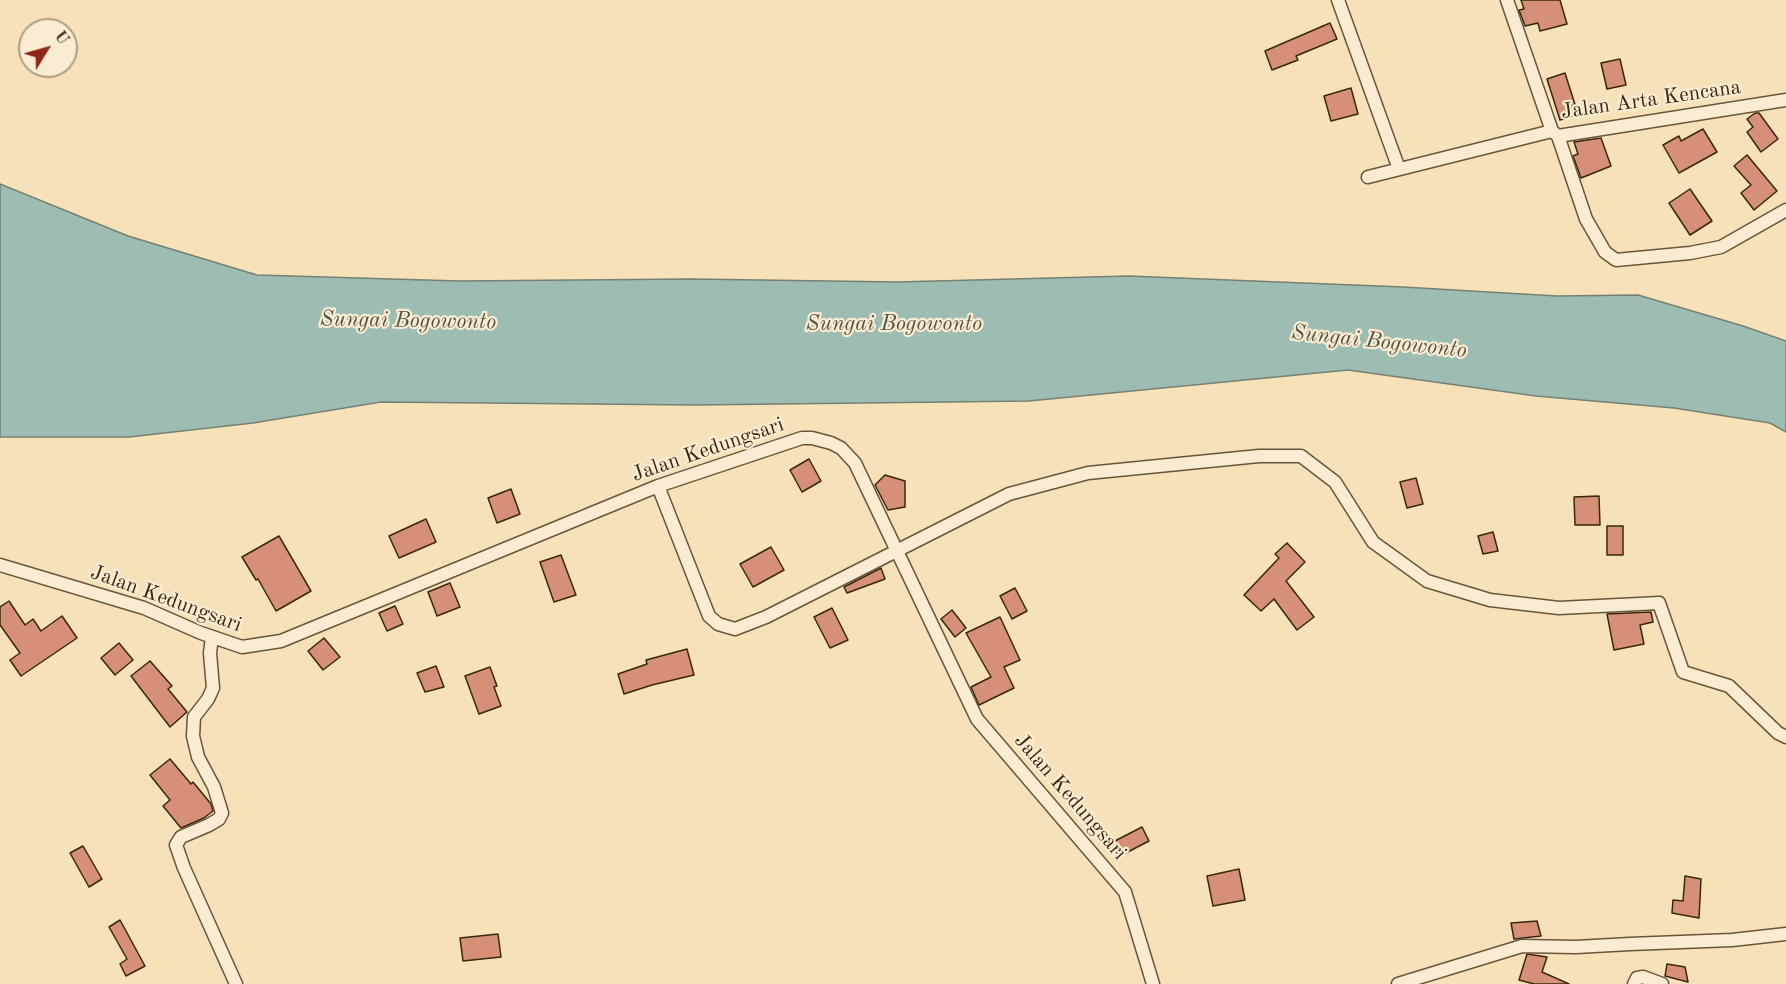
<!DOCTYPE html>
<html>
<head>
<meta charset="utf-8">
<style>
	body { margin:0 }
	#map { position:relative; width:1786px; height:984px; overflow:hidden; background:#f7e1b9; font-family:"Old Standard TT",serif }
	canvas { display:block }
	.north { position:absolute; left:18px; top:18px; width:60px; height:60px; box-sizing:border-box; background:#faecd2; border:2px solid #ac9d84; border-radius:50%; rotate:53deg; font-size:16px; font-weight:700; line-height:24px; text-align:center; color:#382710 }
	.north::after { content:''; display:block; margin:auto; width:21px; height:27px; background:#8f2418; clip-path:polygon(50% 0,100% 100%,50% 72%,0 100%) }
</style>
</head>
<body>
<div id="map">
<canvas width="1786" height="984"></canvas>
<div class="north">U</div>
</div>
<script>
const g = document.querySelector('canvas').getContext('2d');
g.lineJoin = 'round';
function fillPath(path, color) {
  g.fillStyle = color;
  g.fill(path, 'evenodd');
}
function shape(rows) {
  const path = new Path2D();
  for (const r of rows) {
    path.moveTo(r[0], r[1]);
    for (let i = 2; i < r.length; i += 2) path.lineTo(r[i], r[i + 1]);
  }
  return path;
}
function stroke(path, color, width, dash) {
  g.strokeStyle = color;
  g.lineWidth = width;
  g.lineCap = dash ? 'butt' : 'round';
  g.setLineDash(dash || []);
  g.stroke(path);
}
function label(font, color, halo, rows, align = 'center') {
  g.font = font + ' "Old Standard TT",serif';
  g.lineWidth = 4.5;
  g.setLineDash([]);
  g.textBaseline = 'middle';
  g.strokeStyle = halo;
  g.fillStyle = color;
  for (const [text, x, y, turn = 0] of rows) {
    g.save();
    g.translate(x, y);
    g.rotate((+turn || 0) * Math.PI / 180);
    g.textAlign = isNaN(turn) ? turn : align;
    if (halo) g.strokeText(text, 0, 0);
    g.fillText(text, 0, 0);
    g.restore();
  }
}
const water = shape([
	[0,184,128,236,257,275,459,281,691,279,897,282,1129,276,1403,287,1557,296,1638,295,1743,326,1786,341,1786,432,1770,423,1674,408,1536,396,1348,370,1029,401,695,405,381,402,253,423,129,437,0,437,0,184]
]);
const building = shape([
	[1521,0,1560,0,1567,24,1540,31,1538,23,1525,26,1519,10,1524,9,1521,0],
	[1330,23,1337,39,1296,56,1298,60,1272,70,1265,51,1330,23],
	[1620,59,1626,85,1607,89,1601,63,1620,59],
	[1565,73,1578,114,1560,120,1547,79,1565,73],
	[1351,88,1358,114,1331,121,1324,96,1351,88],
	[1755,113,1759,113,1778,139,1761,152,1747,132,1753,127,1747,119,1755,113],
	[1703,129,1717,152,1679,173,1663,145,1679,136,1681,141,1703,129],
	[1601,138,1611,166,1581,178,1573,156,1578,154,1574,142,1601,138],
	[1747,155,1777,191,1754,210,1741,193,1751,185,1734,166,1747,155],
	[1690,189,1712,221,1690,235,1669,203,1690,189],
	[809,459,821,481,802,492,790,470,809,459],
	[885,475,905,481,905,507,888,510,875,485,885,475],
	[1416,478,1423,504,1407,508,1400,482,1416,478],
	[511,489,520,514,497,523,488,498,511,489],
	[1599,496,1600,525,1575,525,1574,497,1599,496],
	[426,519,436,542,399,558,389,536,426,519],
	[1607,526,1623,526,1623,555,1607,555,1607,526],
	[1493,532,1498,551,1483,554,1478,536,1493,532],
	[279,536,311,591,276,611,258,579,256,580,242,557,279,536],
	[1287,543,1305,562,1286,581,1314,617,1297,630,1274,599,1261,611,1244,595,1279,558,1275,554,1287,543],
	[771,547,784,570,753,587,740,564,771,547],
	[561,555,576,595,554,602,540,562,561,555],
	[881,568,885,579,847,593,844,587,881,568],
	[450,583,460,607,437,616,428,592,450,583],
	[1015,588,1027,611,1012,619,1000,596,1015,588],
	[9,601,25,625,33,619,41,631,62,616,77,638,21,676,10,660,20,653,0,625,0,607,9,601],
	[395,606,403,624,387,631,379,613,395,606],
	[832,608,848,640,830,648,814,617,832,608],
	[952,610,966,628,955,637,941,619,952,610],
	[1651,612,1653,622,1640,625,1644,644,1614,650,1607,614,1651,612],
	[1000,617,1020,660,1004,667,1014,688,979,705,971,687,991,677,966,633,1000,617],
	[324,638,340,657,323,670,308,651,324,638],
	[119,643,133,660,115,675,101,658,119,643],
	[687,649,694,675,652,685,624,694,618,674,647,664,646,660,687,649],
	[150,661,172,686,168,689,187,712,170,727,131,676,150,661],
	[436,666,444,687,425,692,417,673,436,666],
	[490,667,497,686,494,687,501,706,479,714,465,676,490,667],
	[170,759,191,784,193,782,211,804,213,811,204,818,181,828,163,806,170,800,150,775,170,759],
	[1142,827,1149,841,1120,856,1109,844,1142,827],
	[83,846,102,879,89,887,70,853,83,846],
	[1239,869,1245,900,1213,906,1207,876,1239,869],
	[1685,876,1701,879,1699,918,1672,913,1673,900,1683,901,1685,876],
	[120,920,145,966,126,976,120,964,127,959,109,927,120,920],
	[1537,921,1541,936,1514,939,1511,923,1537,921],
	[498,934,501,957,463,961,460,938,498,934],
	[1527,954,1547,957,1542,972,1569,984,1534,984,1519,980,1527,954],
	[1667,964,1685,967,1688,982,1665,976,1667,964]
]);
const street = shape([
	[1338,0,1399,169],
	[1507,0,1552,131,1558,136,1786,100],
	[1558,136,1586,219,1605,252,1616,260,1690,253,1721,247,1786,210],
	[1368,177,1552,131],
	[658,486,709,616,718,624,735,629,766,617,1009,494,1088,473,1259,456,1301,456,1335,482,1373,542,1427,581,1490,600,1559,608,1659,603,1683,672,1729,686,1778,733,1786,737],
	[0,565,144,608,201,633,242,647,281,641,658,486,802,438,812,438,831,443,841,448,855,463,977,719,1125,892,1153,984],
	[212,637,210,653,213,688,208,699,194,717,193,736,198,757,214,787,222,813,219,819,209,825,181,837,176,845,184,868,236,984],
	[1398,984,1522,946,1576,947,1630,944,1732,940,1786,934],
	[1634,984,1637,978,1643,977,1662,984]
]);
const streetNames = [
	["Jalan Arta Kencana",1651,100,-8],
	["Jalan Kedungsari",708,450,-19],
	["Jalan Kedungsari",166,599,20],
	["Jalan Kedungsari",1070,797,49]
];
const waterNames = [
	["Sungai Bogowonto",408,321,1],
	["Sungai Bogowonto",894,324],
	["Sungai Bogowonto",1379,342,6]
];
fillPath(water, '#9dbdb3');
stroke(water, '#758172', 1.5);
fillPath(building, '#d69077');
stroke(building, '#382710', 1.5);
stroke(street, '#68563a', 15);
stroke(street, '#faecd2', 12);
label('21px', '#382710', '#faecd2', streetNames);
label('italic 22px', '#565441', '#faecd2', waterNames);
</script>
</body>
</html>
